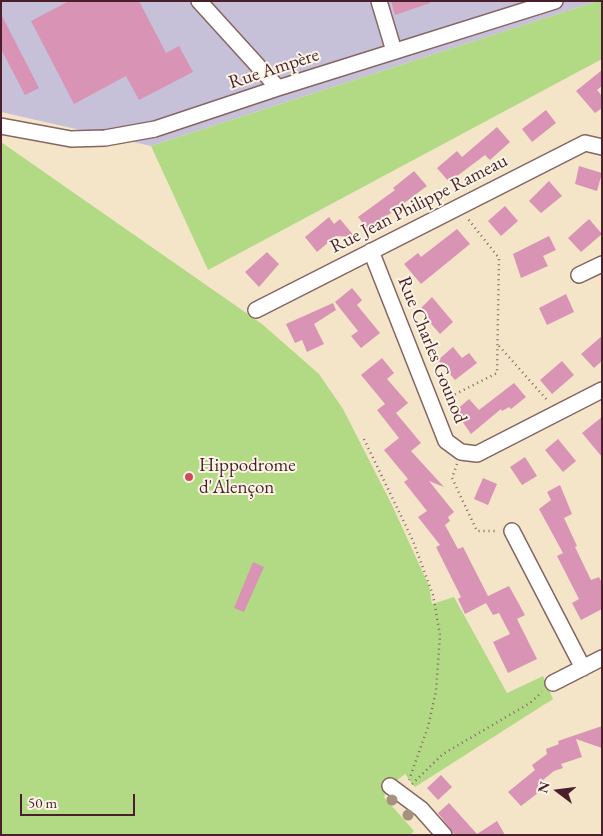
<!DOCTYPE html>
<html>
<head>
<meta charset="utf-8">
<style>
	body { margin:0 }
	#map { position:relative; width:603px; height:836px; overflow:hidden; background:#f4e5c9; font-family:"EB Garamond",serif }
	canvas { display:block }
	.frame { position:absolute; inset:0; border:2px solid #4a1f2b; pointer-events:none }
	.north { position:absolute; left:533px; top:766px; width:50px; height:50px; -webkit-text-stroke:4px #fcf5e5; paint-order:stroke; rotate:285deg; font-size:14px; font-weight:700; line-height:20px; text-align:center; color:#4a1f2b }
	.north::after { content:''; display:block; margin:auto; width:18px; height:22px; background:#4a1f2b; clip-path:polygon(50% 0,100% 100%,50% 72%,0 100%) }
	.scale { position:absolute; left:20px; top:794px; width:115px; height:22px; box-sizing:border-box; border:2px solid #4a1f2b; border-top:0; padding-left:6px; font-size:15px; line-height:18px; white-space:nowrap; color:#4a1f2b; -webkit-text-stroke:4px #fcf5e5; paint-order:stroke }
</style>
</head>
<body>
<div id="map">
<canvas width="603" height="836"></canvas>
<div class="frame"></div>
<div class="north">N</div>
<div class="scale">50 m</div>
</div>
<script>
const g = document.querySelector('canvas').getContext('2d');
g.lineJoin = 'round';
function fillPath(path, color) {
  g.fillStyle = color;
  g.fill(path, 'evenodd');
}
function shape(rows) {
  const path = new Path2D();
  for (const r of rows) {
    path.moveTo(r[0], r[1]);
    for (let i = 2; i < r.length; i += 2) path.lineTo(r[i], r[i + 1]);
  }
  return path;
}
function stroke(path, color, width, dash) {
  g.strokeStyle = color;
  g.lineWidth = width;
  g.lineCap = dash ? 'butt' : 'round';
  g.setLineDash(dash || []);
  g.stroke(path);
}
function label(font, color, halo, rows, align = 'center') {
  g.font = font + ' "EB Garamond",serif';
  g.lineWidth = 4;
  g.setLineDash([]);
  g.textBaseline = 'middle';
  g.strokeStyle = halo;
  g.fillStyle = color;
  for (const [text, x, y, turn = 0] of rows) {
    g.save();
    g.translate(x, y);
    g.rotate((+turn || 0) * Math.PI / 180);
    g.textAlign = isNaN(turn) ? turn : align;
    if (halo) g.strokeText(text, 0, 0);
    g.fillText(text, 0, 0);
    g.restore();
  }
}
const industrial = shape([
	[1,1,598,1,151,146,1,112]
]);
const green = shape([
	[598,1,602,1,602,59,208,270,151,146],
	[1,142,262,324,319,374,343,409,392,505,429,586,432,604,454,597,507,693,543,676,553,699,415,787,405,774,390,786,384,797,414,831,410,835,1,835]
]);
const building = shape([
	[69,1,139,1,166,53,179,46,193,72,139,100,126,76,74,104,31,21],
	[391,1,429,1,430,3,395,15],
	[1,14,39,88,25,95,1,49],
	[602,70,602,86,597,90,602,96,602,108,595,113,576,91],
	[546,110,556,123,532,142,522,129],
	[497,127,510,142,490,160,485,155,449,182,437,168,457,151,462,157],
	[579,166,602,173,597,191,575,184],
	[414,171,427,186,368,230,358,217,395,190,393,188],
	[549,181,562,196,541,213,529,201],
	[505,206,518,221,501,236,488,221],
	[329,217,334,224,340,219,355,237,336,236,317,252,305,237],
	[589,219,602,234,581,252,568,238],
	[457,229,470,244,421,284,404,264,418,253,421,257],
	[549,236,556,250,543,256,548,266,521,278,513,254],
	[267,252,279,264,259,287,245,272],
	[352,288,362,300,357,305,380,333,361,348,351,336,358,331,335,302],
	[566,294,574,312,547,325,539,308],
	[432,297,453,322,440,334,419,310],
	[333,303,336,310,314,324,324,344,307,352,302,340,295,343,286,324],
	[602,336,602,361,594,368,581,354],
	[453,347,462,358,469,353,477,363,455,380,438,360],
	[382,358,394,373,387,379,408,403,396,413,421,443,411,451,444,487,429,481,454,512,448,517,450,521,445,525,458,549,463,547,488,596,509,586,525,615,517,619,537,659,508,673,493,642,510,634,499,613,493,615,486,603,465,614,458,599,461,597,436,547,440,545,418,517,427,511,404,482,408,479,384,450,399,438,377,410,385,404,361,375],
	[562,361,574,375,552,394,540,380],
	[514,383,526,397,511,409,509,407,502,411,501,409,471,434,455,411,469,399,479,410],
	[602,417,602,457,582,433],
	[558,439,576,461,563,472,545,450],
	[525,457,537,476,522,485,510,467],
	[483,478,497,484,488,505,474,499],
	[560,485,572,514,564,518,577,546,575,547,591,580,599,577,602,583,602,609,581,620,572,603,579,599,557,556,563,553,539,509,551,500,547,492],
	[253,562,264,567,244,612,234,608],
	[602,726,602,748,576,739,582,757,561,764,563,768,554,771,543,780,547,786,521,806,508,792,535,770,532,765,547,754,546,749,559,744,558,741],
	[441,775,452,787,438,800,427,788],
	[449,803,477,834,497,821,505,835,455,835,438,813]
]);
const path = shape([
	[499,346,548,401],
	[446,399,497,373,499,258,468,219],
	[364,439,413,541,433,595,440,635,436,691,428,727,409,780],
	[457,464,452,478,477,531,498,531],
	[412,784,443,754,530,703,542,692]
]);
const minor = shape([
	[199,1,278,88],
	[379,1,394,51],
	[1,126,71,139,105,138,155,129,278,88,555,1],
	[371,251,446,441,461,452,477,454,602,390],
	[579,275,602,264],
	[256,310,585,143,602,147],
	[512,531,583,668],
	[553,683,602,658],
	[390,786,421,809,444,835]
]);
const trees = [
	[392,800],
	[408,815]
];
const markers = [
	[189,477,5,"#d1495b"]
];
const streetNames = [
	["Rue Ampère",274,69,-18],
	["Rue Jean Philippe Rameau",419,204,-27],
	["Rue Charles Gounod",432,350,68]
];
const poiNames = [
	["Hippodrome",199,466],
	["d'Alençon",199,488]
];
fillPath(industrial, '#c7c0d9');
fillPath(green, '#b2da84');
fillPath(building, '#d993b5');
stroke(minor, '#866462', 18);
stroke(path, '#866462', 2.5, [1, 4]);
stroke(minor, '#fff', 15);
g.fillStyle = '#a5927e';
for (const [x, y] of trees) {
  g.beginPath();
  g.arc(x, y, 5.5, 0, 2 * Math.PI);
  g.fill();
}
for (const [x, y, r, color] of markers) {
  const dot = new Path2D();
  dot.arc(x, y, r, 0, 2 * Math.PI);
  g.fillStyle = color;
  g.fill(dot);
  stroke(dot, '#fcf5e5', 2);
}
label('19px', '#4a1f2b', '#fcf5e5', streetNames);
label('19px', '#4a1f2b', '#fcf5e5', poiNames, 'left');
</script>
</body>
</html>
